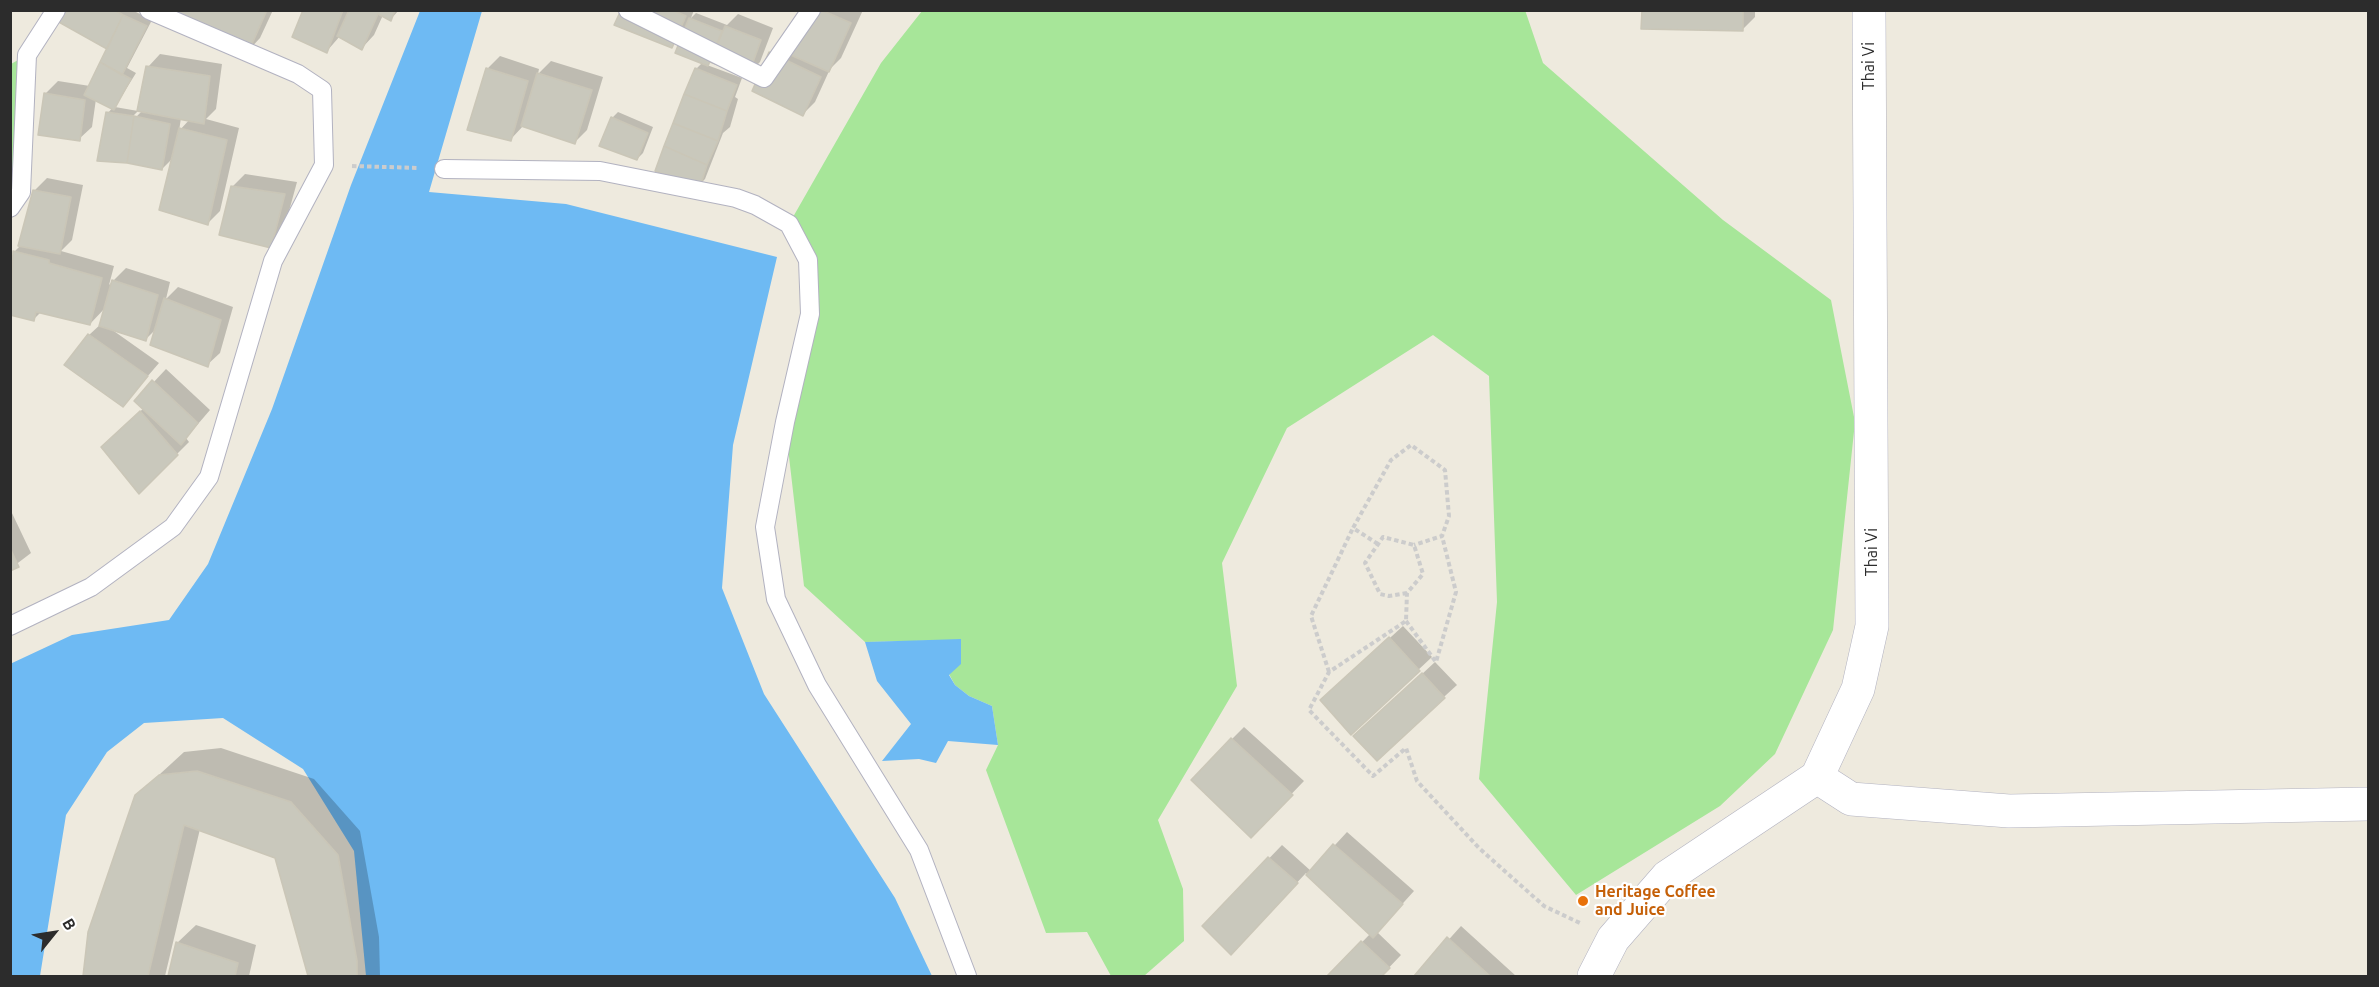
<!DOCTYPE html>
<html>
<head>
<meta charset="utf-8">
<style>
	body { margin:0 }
	#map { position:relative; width:2379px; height:987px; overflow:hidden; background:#eeeade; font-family:Ubuntu,sans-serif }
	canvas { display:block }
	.frame { position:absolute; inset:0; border:12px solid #2c2c2c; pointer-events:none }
	.north { position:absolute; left:24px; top:903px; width:60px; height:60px; -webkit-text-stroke:4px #fff; paint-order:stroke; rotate:60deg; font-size:16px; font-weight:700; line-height:24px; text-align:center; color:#2c2c2c }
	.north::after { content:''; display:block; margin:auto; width:21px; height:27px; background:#2c2c2c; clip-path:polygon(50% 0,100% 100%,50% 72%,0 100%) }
</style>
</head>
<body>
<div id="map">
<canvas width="2379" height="987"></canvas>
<div class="frame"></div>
<div class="north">B</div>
</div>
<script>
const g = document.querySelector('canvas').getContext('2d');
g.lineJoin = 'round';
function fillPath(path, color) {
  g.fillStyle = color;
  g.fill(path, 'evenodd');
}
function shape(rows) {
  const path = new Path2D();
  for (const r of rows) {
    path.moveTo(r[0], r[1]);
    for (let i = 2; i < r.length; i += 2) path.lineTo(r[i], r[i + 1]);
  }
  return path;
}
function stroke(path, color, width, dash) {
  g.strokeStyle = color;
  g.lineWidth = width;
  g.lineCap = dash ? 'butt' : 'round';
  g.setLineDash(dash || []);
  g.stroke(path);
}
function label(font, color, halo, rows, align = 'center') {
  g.font = font + ' Ubuntu,sans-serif';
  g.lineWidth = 4.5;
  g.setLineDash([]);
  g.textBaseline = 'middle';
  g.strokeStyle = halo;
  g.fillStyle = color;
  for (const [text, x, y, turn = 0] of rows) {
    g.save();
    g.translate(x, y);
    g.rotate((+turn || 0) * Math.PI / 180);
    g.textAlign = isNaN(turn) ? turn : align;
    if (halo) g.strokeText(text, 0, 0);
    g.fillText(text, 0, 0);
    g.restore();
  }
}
const green = shape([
	[1525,10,1543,63,1723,220,1831,300,1855,422,1833,630,1775,754,1720,806,1576,895,1479,779,1497,602,1489,376,1433,335,1287,428,1222,563,1237,686,1158,820,1183,889,1184,941,1144,976,1111,976,1087,932,1046,933,986,770,998,745,992,706,969,696,955,685,949,674,961,640,865,642,804,586,785,422,810,314,808,260,789,224,881,63,922,11],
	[27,55,11,208,11,64]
]);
const water = shape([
	[420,11,482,11,429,192,566,204,777,257,733,445,722,588,764,694,895,898,932,976,366,976,354,851,303,769,223,718,144,723,107,752,66,815,40,976,11,976,10,664,72,635,169,620,208,564,272,409,351,185],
	[961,639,961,664,949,675,955,685,969,696,992,706,998,745,948,741,936,763,919,759,882,761,911,724,877,681,865,642]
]);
const shadow = shape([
	[65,10,132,10,152,20,127,68,136,73,115,107,138,111,131,118,135,118,146,107,148,67,160,54,222,64,216,109,206,119,239,128,220,211,208,223,174,157,162,169,126,162,108,113,113,107,96,99,92,127,79,139,40,133,46,93,58,81,90,86,108,48],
	[181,118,190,119,179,131],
	[178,10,273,10,260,38,248,51],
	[305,10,399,10,391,19,383,15,374,35,362,48,340,36,327,51],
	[622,10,694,10,691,18,696,13,727,25,738,14,773,28,760,62,747,75,711,61,707,65,742,78,735,97,738,99,730,127,723,133,705,179,699,185,696,69,703,62,684,33,671,47],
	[803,10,863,10,841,58,830,69,815,102,803,114,754,90],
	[1643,10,1755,10,1755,17,1743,29],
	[500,56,539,69,538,74,551,61,603,77,587,130,575,142,524,125,511,139,487,69],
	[618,112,653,127,643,153,637,159,612,118],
	[245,174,297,182,283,233,271,246,233,186],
	[47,178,83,185,72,240,61,251,114,266,109,285,126,268,170,282,166,299,178,287,233,307,220,353,207,365,156,329,145,340,111,329,159,363,123,405,89,335,102,323,106,307,90,324,42,311,34,319,10,314,10,266,14,252,20,246,34,191],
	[166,369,210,410,186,438,189,442,140,491,115,434,144,408,136,401],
	[11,511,31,553,10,569,10,511],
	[1403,626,1432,657,1351,733,1335,688],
	[1435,662,1457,685,1377,758,1368,724],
	[1244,727,1304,781,1251,836,1232,739],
	[221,748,314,779,360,831,379,937,380,976,309,976,276,857,200,829,165,976,84,976,90,932,136,796,184,752],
	[1347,832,1414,891,1377,932,1401,955,1381,976,1329,976,1371,933,1306,873,1243,940,1204,926,1282,845,1311,871],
	[196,925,256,945,249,976,169,976,177,943],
	[1461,926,1516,976,1416,976]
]);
const building = shape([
	[63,10,114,10,123,15,107,49,57,21,63,10],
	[176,10,267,10,248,53,174,17,176,10],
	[303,10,343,10,327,53,292,37,303,10],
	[349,10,395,10,391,21,378,14,362,50,337,36,349,10],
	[621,10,672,10,686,16,672,48,614,25,621,10],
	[801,10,821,10,851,23,829,72,784,52,801,10],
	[1642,10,1743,10,1743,31,1641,29,1642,10],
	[123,15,147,26,122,75,100,62,123,15],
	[689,18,722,31,708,66,675,53,689,18],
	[725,26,761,40,748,76,710,62,725,26],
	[769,52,821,77,803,116,752,91,769,52],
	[100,62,131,79,114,110,84,95,100,62],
	[146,66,210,76,204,124,137,111,146,66],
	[486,68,528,81,511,141,467,130,486,68],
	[695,68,737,85,727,111,684,94,695,68],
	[537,73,592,90,575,144,521,126,537,73],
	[44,93,85,100,80,141,38,135,44,93],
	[684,94,727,111,718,141,673,123,684,94],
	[106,112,134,116,127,163,97,161,106,112],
	[134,116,170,124,162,170,127,163,134,116],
	[611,117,648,133,637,160,599,146,611,117],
	[673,123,718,141,707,165,664,146,673,123],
	[179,128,227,140,208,225,159,210,179,128],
	[664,146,707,165,700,187,655,171,664,146],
	[231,186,285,194,271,248,219,235,231,186],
	[33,190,71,197,60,254,18,246,33,190],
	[13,251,49,260,49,263,102,278,90,325,36,312,34,321,10,315,13,251],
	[112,280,158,295,146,341,99,326,112,280],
	[164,298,221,320,208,367,150,345,164,298],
	[88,334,148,376,123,407,64,365,88,334],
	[152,380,198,423,181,445,134,401,152,380],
	[140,411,178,455,139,494,101,447,140,411],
	[10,548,19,567,10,571,10,548],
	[1389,637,1420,671,1351,735,1320,700,1389,637],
	[1422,673,1445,698,1377,761,1353,736,1422,673],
	[1231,738,1293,795,1251,838,1191,780,1231,738],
	[197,771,291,802,338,855,357,961,357,976,308,976,275,858,184,825,148,976,83,976,88,932,135,795,159,775,197,771],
	[1333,844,1403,904,1373,938,1306,875,1333,844],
	[1268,857,1298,883,1231,955,1202,926,1268,857],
	[1447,937,1490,976,1414,976,1447,937],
	[1361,941,1390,968,1382,976,1327,976,1361,941],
	[176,942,238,963,235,976,168,976,176,942]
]);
const path = shape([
	[352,166,419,168],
	[1378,544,1353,528,1391,460,1411,445,1445,470,1449,516,1442,536,1414,545],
	[1407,593,1389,596,1380,594,1365,563,1383,537,1414,545,1423,574,1407,593,1406,621,1329,672,1309,710,1373,776,1406,748,1417,781,1479,848,1544,906,1582,924],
	[1406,621,1436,662,1456,592,1442,536],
	[1329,672,1311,616,1353,528]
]);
const service = shape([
	[628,10,764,78,811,10],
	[444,169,600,171,736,198,755,205,789,224,808,260,810,314,785,422,765,527,776,599,817,685,919,850,967,976],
	[10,208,21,192,27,55,56,10],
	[10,626,91,587,173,527,209,477,273,261,324,165,322,90,298,74,149,10]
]);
const minor = shape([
	[1817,777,1851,799,2009,811,2368,804],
	[1594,976,1613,939,1667,877,1817,777,1858,689,1872,626,1869,10]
]);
const markers = [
	[1583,901,6,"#e8710a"]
];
const streetNames = [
	["Thai Vi",1869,66,-90],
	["Thai Vi",1872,552,-90]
];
const foodNames = [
	["Heritage Coffee",1595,892],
	["and Juice",1595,910]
];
fillPath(green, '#a7e699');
fillPath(water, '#6ebaf3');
fillPath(shadow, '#0003');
fillPath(building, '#c9c8bc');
stroke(building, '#cac6b7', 1.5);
stroke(service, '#b2b2c0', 20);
stroke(minor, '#b2b2c0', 34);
stroke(path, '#ccc', 4, [4.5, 3]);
stroke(service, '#fff', 18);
stroke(minor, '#fff', 33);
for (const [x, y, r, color] of markers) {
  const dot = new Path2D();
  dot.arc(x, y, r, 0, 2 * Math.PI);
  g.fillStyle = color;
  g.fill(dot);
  stroke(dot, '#fff', 2);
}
label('16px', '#2c2c2c', '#fff', streetNames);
label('bold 16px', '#c56008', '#fff', foodNames, 'left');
</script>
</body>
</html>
